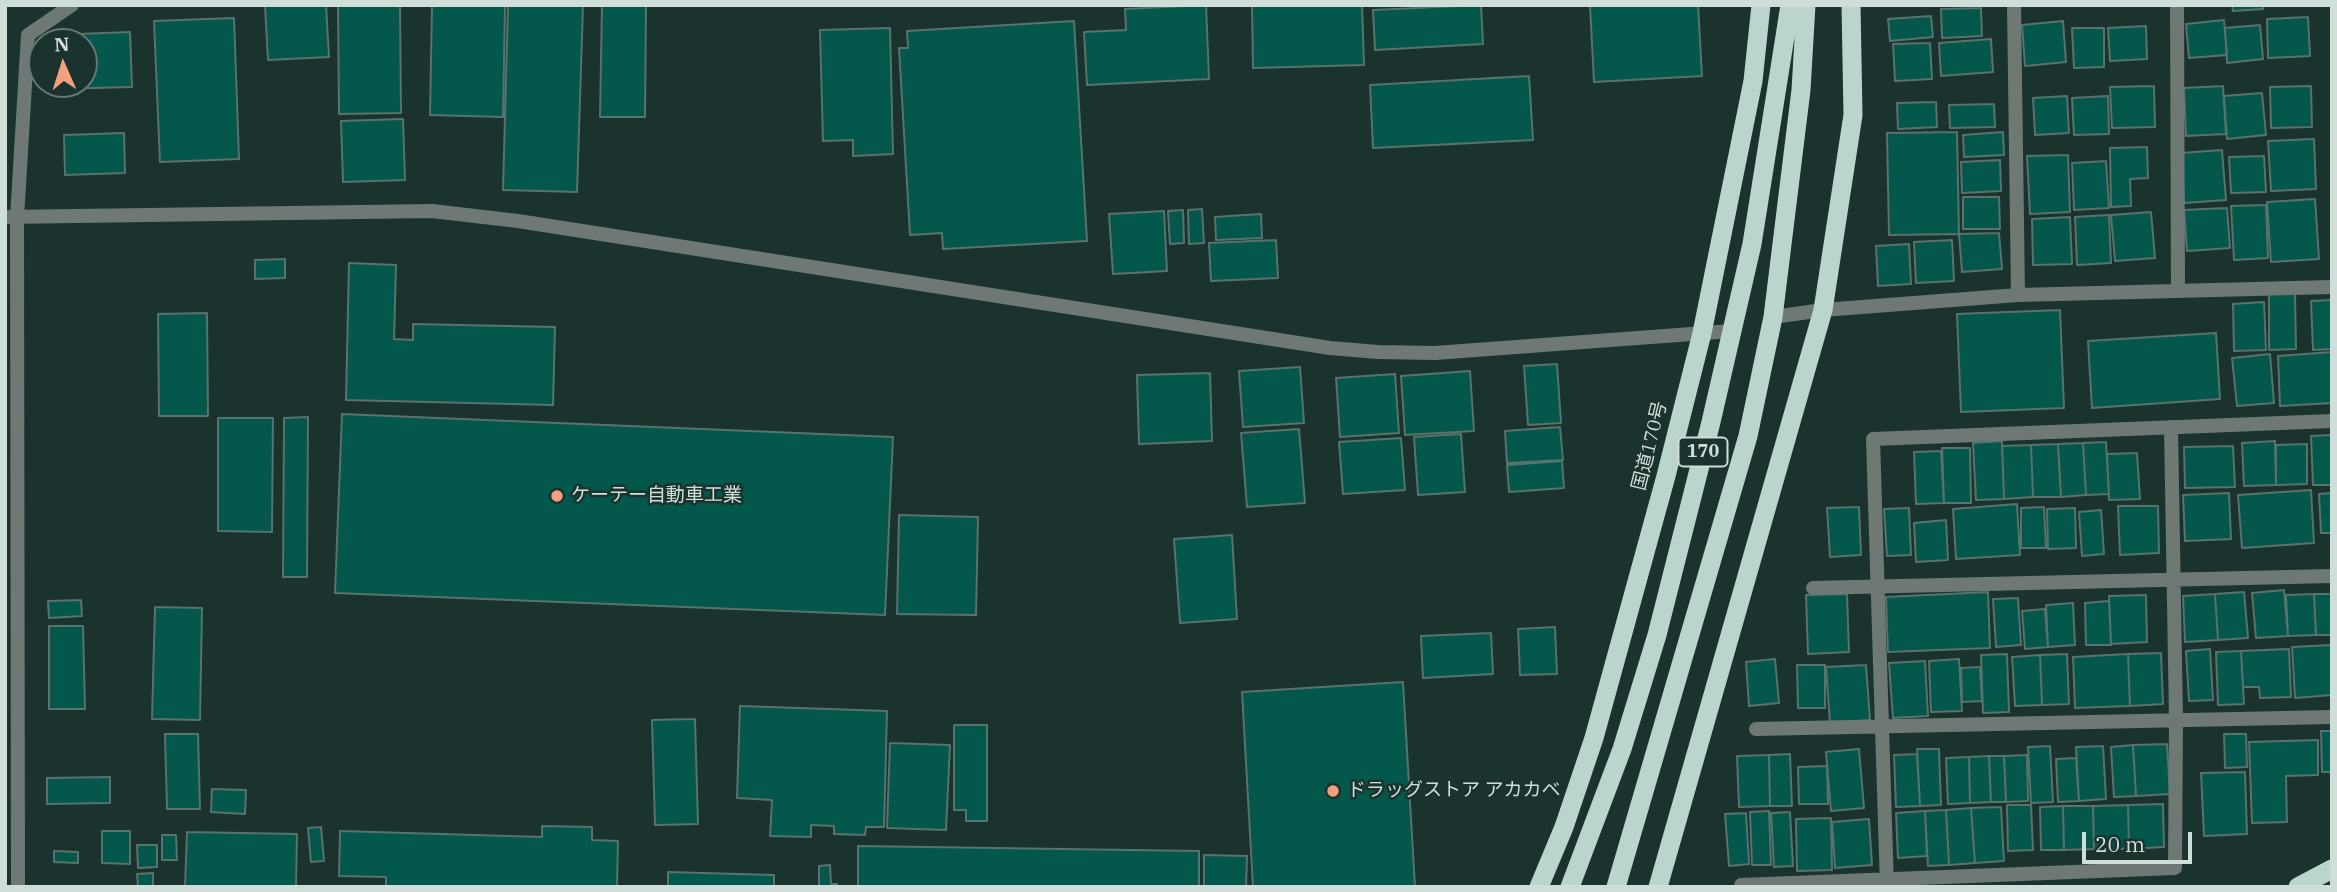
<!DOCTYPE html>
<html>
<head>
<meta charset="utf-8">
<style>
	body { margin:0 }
	#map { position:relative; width:2337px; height:892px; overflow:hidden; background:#1b332e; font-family:"IBM Plex Serif",serif }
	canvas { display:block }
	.frame { position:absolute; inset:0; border:7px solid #d0deda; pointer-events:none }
	.north { position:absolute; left:28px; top:28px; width:70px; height:70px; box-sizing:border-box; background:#1b332e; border:2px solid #637773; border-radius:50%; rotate:357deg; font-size:19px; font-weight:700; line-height:28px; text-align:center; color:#d0deda }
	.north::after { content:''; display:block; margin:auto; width:24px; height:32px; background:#f1a17d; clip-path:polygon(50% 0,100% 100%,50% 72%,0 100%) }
	.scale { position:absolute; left:2082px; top:832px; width:110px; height:32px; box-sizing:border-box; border:4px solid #d0deda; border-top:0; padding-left:9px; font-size:21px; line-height:24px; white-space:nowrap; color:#d0deda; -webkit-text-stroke:5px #1b332e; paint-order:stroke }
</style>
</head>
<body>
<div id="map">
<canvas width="2337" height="892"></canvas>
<div class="frame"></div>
<div class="north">N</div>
<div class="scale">20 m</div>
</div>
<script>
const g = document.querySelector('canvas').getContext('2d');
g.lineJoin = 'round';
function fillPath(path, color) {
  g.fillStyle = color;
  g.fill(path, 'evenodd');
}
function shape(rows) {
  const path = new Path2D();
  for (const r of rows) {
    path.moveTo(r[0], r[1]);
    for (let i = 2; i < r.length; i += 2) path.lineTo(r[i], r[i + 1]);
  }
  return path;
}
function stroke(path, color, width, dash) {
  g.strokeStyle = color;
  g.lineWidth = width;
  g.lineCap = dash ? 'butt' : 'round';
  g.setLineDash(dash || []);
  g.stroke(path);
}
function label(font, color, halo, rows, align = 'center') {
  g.font = font + ' "IBM Plex Serif","Noto Sans JP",serif';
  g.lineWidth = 5;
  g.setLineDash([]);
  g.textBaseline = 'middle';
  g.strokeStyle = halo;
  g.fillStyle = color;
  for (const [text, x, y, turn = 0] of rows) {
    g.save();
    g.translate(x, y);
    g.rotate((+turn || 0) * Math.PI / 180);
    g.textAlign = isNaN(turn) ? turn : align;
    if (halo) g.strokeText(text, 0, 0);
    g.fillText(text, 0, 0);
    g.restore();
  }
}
const building = shape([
	[265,5,326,5,329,57,268,60,265,5],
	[338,5,400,5,401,113,339,114,338,5],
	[432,5,505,5,503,117,430,115,432,5],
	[508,5,583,5,577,192,503,190,508,5],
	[602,5,646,5,645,117,600,117,602,5],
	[1206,5,1209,79,1087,85,1084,32,1126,30,1125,9,1206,5],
	[1252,5,1362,5,1364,65,1253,68,1252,5],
	[1481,5,1483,44,1375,50,1373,10,1481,5],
	[1590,5,1698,5,1702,76,1594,82,1590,5],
	[2232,5,2263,5,2263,9,2233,11,2232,5],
	[1981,8,1982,36,1942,38,1941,9,1981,8],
	[1931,16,1933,37,1890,41,1888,19,1931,16],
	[2308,17,2310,56,2268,58,2267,19,2308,17],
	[234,18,239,159,160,162,154,21,234,18],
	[2224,20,2227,55,2189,58,2186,24,2224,20],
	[1074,21,1087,241,943,249,942,233,910,235,899,48,908,48,907,31,1074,21],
	[2063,21,2066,62,2025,66,2022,25,2063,21],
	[2260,25,2263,59,2227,63,2225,28,2260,25],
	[2146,26,2147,59,2110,61,2108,28,2146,26],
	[890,28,893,154,853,156,853,140,823,141,820,30,890,28],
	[2072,28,2104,28,2104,67,2074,68,2072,28],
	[130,32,132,87,54,89,54,84,84,84,84,42,52,42,52,35,130,32],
	[1991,39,1993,72,1941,76,1939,43,1991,39],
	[1930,43,1932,79,1895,81,1893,44,1930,43],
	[1529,76,1533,140,1373,148,1370,85,1529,76],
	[2154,86,2155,127,2112,128,2110,87,2154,86],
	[2223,86,2226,134,2186,136,2184,88,2223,86],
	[2311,86,2312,127,2271,128,2270,87,2311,86],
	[2262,93,2266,135,2227,139,2224,96,2262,93],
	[2067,96,2069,133,2035,135,2033,98,2067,96],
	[2108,96,2109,134,2074,135,2072,98,2108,96],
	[1936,102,1937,127,1898,129,1897,103,1936,102],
	[1994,104,1995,127,1950,128,1949,105,1994,104],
	[403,119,405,180,343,182,341,121,403,119],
	[1957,132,1959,234,1889,235,1887,133,1957,132],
	[2003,132,2004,155,1964,157,1963,135,2003,132],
	[124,133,125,173,65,175,64,135,124,133],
	[2314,139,2316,189,2271,191,2268,141,2314,139],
	[2147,147,2148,178,2130,179,2131,206,2111,207,2110,148,2147,147],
	[2222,150,2226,200,2184,203,2181,153,2222,150],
	[2068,155,2070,212,2030,214,2027,156,2068,155],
	[2264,156,2266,192,2231,193,2229,157,2264,156],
	[2000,160,2001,191,1962,193,1961,162,2000,160],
	[2106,161,2109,208,2074,210,2072,163,2106,161],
	[1963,197,1999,197,2000,229,1963,229,1963,197],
	[2315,199,2319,259,2271,262,2267,202,2315,199],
	[2266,205,2268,258,2234,260,2231,206,2266,205],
	[2227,208,2230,248,2187,251,2184,210,2227,208],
	[1202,209,1204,243,1189,244,1188,210,1202,209],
	[1183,210,1184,243,1170,244,1168,211,1183,210],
	[1164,211,1167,271,1113,274,1109,214,1164,211],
	[2151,212,2155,258,2115,261,2111,215,2151,212],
	[1261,214,1262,238,1216,240,1215,217,1261,214],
	[2109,215,2111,263,2077,265,2075,217,2109,215],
	[2070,217,2072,264,2033,265,2032,219,2070,217],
	[1999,233,2002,269,1962,272,1959,234,1999,233],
	[1276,240,1278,278,1211,281,1209,243,1276,240],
	[1952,240,1954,281,1916,283,1914,242,1952,240],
	[1909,244,1911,284,1878,286,1876,246,1909,244],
	[285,259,285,278,255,279,255,260,285,259],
	[349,263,396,265,394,339,413,340,413,324,555,327,553,405,346,400,349,263],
	[2269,294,2295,294,2296,349,2269,350,2269,294],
	[2332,300,2332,349,2313,350,2311,301,2332,300],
	[2264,302,2266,350,2234,351,2233,304,2264,302],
	[2060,310,2064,408,1961,412,1957,314,2060,310],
	[207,313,208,416,159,416,158,314,207,313],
	[2216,333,2220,399,2092,408,2088,341,2216,333],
	[2332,352,2332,403,2280,406,2278,356,2332,352],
	[2270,354,2274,403,2237,406,2232,358,2270,354],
	[1557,364,1561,423,1528,425,1524,366,1557,364],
	[1300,367,1304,423,1243,427,1239,371,1300,367],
	[1470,371,1474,431,1405,435,1401,376,1470,371],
	[1210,373,1212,441,1139,444,1137,375,1210,373],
	[1395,374,1399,433,1340,437,1336,378,1395,374],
	[342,414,893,437,885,615,335,593,342,414],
	[308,417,307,577,283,577,284,418,308,417],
	[218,418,273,418,272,532,218,531,218,418],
	[1560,427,1563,460,1507,463,1505,431,1560,427],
	[1299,429,1305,503,1247,507,1241,433,1299,429],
	[1461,434,1465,492,1418,495,1414,437,1461,434],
	[2332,435,2332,485,2313,485,2311,436,2332,435],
	[1401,438,1405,490,1343,494,1339,442,1401,438],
	[2002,441,2004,499,1976,500,1973,443,2002,441],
	[2275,441,2276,485,2244,486,2242,443,2275,441],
	[2106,442,2109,494,2086,495,2083,443,2106,442],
	[2083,443,2086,495,2061,497,2058,444,2083,443],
	[2058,444,2061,497,2033,497,2031,445,2058,444],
	[2307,444,2307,484,2276,485,2276,445,2307,444],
	[2031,445,2033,497,2004,499,2002,446,2031,445],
	[2233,446,2235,487,2185,488,2184,447,2233,446],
	[1942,448,1970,448,1971,503,1944,503,1942,448],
	[1941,451,1944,503,1916,504,1914,452,1941,451],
	[2137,453,2140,499,2109,500,2107,454,2137,453],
	[1562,461,1564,488,1509,492,1507,465,1562,461],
	[2311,490,2314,543,2242,548,2238,495,2311,490],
	[2229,493,2231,539,2185,541,2183,495,2229,493],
	[2332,493,2332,533,2321,533,2319,494,2332,493],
	[2017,504,2020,555,1956,559,1953,509,2017,504],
	[2118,506,2158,506,2159,553,2120,555,2118,506],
	[1859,507,1861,555,1830,557,1827,508,1859,507],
	[2044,507,2046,548,2021,548,2021,508,2044,507],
	[1909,508,1911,555,1887,556,1884,509,1909,508],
	[2075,508,2076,548,2048,549,2047,509,2075,508],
	[2101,510,2104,554,2082,556,2079,512,2101,510],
	[899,515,978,517,976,615,897,614,899,515],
	[1946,520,1948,560,1916,562,1914,523,1946,520],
	[1232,535,1237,619,1180,623,1174,539,1232,535],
	[2284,590,2288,636,2256,638,2252,593,2284,590],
	[1988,592,1990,648,1888,652,1886,597,1988,592],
	[2244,592,2248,638,2218,640,2215,594,2244,592],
	[1847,594,1849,652,1808,654,1806,595,1847,594],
	[2215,594,2218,640,2185,642,2183,596,2215,594],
	[2314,594,2332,594,2332,635,2316,635,2314,594],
	[2314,594,2316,635,2288,636,2286,595,2314,594],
	[2146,595,2147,642,2111,644,2109,596,2146,595],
	[2018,598,2021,645,1996,647,1993,599,2018,598],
	[81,600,82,616,49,618,48,601,81,600],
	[2109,601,2111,645,2086,645,2085,603,2109,601],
	[2073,603,2075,645,2048,647,2046,605,2073,603],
	[155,607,202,608,200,720,152,719,155,607],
	[2045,609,2048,647,2025,649,2022,611,2045,609],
	[49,626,83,626,85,709,49,709,49,626],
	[1555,627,1557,674,1520,675,1518,629,1555,627],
	[1491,633,1493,674,1423,678,1421,636,1491,633],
	[2332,645,2332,695,2295,698,2292,647,2332,645],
	[2210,649,2213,700,2189,701,2186,651,2210,649],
	[2289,649,2291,697,2260,698,2259,687,2243,687,2241,651,2289,649],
	[2241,651,2244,704,2218,705,2216,652,2241,651],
	[2161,653,2163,704,2130,706,2128,654,2161,653],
	[2007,654,2009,712,1983,713,1981,655,2007,654],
	[2067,654,2069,704,2042,705,2040,655,2067,654],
	[2128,654,2130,706,2075,708,2073,657,2128,654],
	[2040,655,2042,705,2015,706,2012,657,2040,655],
	[1775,659,1779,703,1749,706,1746,662,1775,659],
	[1959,659,1962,711,1931,712,1929,661,1959,659],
	[1925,661,1928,716,1893,718,1889,663,1925,661],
	[1797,665,1825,665,1825,708,1798,708,1797,665],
	[1866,665,1870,720,1830,723,1826,667,1866,665],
	[1980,667,1982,701,1962,702,1961,668,1980,667],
	[1403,682,1415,887,1253,887,1242,692,1403,682],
	[740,706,887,711,884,827,866,827,865,835,834,834,834,826,811,825,811,837,770,836,772,800,737,798,740,706],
	[695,719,698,824,655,825,652,720,695,719],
	[954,725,987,725,987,821,966,821,966,810,954,810,954,725],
	[2321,731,2332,731,2332,772,2322,772,2321,731],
	[165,734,198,734,200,809,167,809,165,734],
	[2224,734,2246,734,2247,767,2225,768,2224,734],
	[2318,740,2318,775,2286,776,2287,822,2252,823,2249,742,2318,740],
	[890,743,950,745,946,830,887,828,890,743],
	[2167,744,2170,794,2136,796,2133,745,2167,744],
	[2133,745,2136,796,2114,797,2111,747,2133,745],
	[2050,746,2053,802,2031,803,2028,747,2050,746],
	[2103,746,2106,799,2079,801,2076,747,2103,746],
	[1859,749,1864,808,1831,811,1826,752,1859,749],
	[1917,749,1939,749,1941,805,1920,806,1917,749],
	[1790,754,1792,806,1770,806,1769,755,1790,754],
	[1917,754,1920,806,1896,807,1894,755,1917,754],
	[1769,755,1770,806,1739,807,1737,756,1769,755],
	[2027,755,2028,801,2006,802,2004,756,2027,755],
	[1989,756,2004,756,2006,802,1991,802,1989,756],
	[1989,756,1991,802,1970,803,1969,757,1989,756],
	[1969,757,1970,803,1948,804,1946,758,1969,757],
	[2076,758,2079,801,2058,802,2056,759,2076,758],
	[1827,766,1828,804,1799,804,1798,767,1827,766],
	[2245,772,2247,834,2204,836,2201,773,2245,772],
	[110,777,110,803,47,804,47,778,110,777],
	[212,789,246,790,245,814,211,812,212,789],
	[2163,804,2164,847,2129,849,2128,805,2163,804],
	[2007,805,2031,805,2033,850,2008,851,2007,805],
	[2128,805,2129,849,2094,849,2093,806,2128,805],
	[2063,806,2064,850,2041,850,2040,807,2063,806],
	[2063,806,2093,806,2094,849,2064,850,2063,806],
	[2001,807,2004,861,1975,863,1971,808,2001,807],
	[1971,808,1975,863,1949,865,1946,810,1971,808],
	[1946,810,1949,865,1928,866,1925,811,1946,810],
	[1769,811,1771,865,1752,865,1750,812,1769,811],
	[1925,811,1927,856,1898,858,1896,813,1925,811],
	[1790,812,1793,866,1774,867,1771,813,1790,812],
	[1746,813,1749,864,1729,866,1725,814,1746,813],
	[1831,818,1832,870,1797,871,1796,819,1831,818],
	[1869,819,1872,865,1835,868,1832,822,1869,819],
	[542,826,592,827,592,840,618,841,617,887,386,887,386,877,339,876,340,831,542,837,542,826],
	[321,827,324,861,311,862,308,828,321,827],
	[102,831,130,831,130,864,102,863,102,831],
	[187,832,297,834,296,887,185,887,187,832],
	[162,835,176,835,177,860,162,860,162,835],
	[137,845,157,845,157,867,138,868,137,845],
	[858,846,1199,851,1199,887,858,887,858,846],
	[54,851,78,852,78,863,54,862,54,851],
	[1204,855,1247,856,1246,887,1204,887,1204,855],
	[830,865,831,884,837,884,837,887,819,887,819,866,830,865],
	[668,872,774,875,774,887,668,887,668,872],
	[153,873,153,887,138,887,137,874,153,873]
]);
const minor = shape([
	[2014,5,2018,295],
	[2177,5,2178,291],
	[1773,317,1823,310,2018,295,2332,287],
	[1813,588,2332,576],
	[1756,729,2332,717],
	[18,887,17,218,28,35,72,5],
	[1741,887,1741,885,2175,868,2176,720,2171,427],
	[1887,887,1873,439,2332,421]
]);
const tertiary = shape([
	[5,217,432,211,518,221,1330,348,1378,352,1435,353,1732,331]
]);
const trunk = shape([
	[1539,887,1564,827,1594,738,1666,476,1702,333,1753,81,1761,5],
	[1570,887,1622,749,1657,635,1711,422,1752,244,1790,5],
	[1616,887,1748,436,1773,317,1801,90,1806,5],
	[1658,887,1823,310,1853,115,1851,5],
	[2298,887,2332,869]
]);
const markers = [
	[557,496,7,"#f1a17d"],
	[1333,791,7,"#f1a17d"]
];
const shields = [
	[1703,452,49]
];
const shieldNames = [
	["170",1703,452]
];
const streetNames = [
	["国道170号",1650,446,-76]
];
const poiNames = [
	["ケーテー自動車工業",571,496],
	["ドラッグストア アカカベ",1347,791]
];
fillPath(building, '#03574b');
stroke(building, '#59726c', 2);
stroke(minor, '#6e7976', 14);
stroke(tertiary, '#6e7976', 14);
stroke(trunk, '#bad4ce', 19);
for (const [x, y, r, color] of markers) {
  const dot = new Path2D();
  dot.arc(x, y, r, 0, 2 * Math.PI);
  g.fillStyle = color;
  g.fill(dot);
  stroke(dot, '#1b332e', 2.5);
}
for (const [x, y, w] of shields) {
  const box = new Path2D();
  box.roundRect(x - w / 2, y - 14.5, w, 29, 5);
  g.fillStyle = '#1b332e';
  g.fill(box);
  stroke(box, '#d0deda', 2);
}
label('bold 18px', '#d0deda', null, shieldNames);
label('19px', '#d0deda', '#1b332e', streetNames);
label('19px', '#d0deda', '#1b332e', poiNames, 'left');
</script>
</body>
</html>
